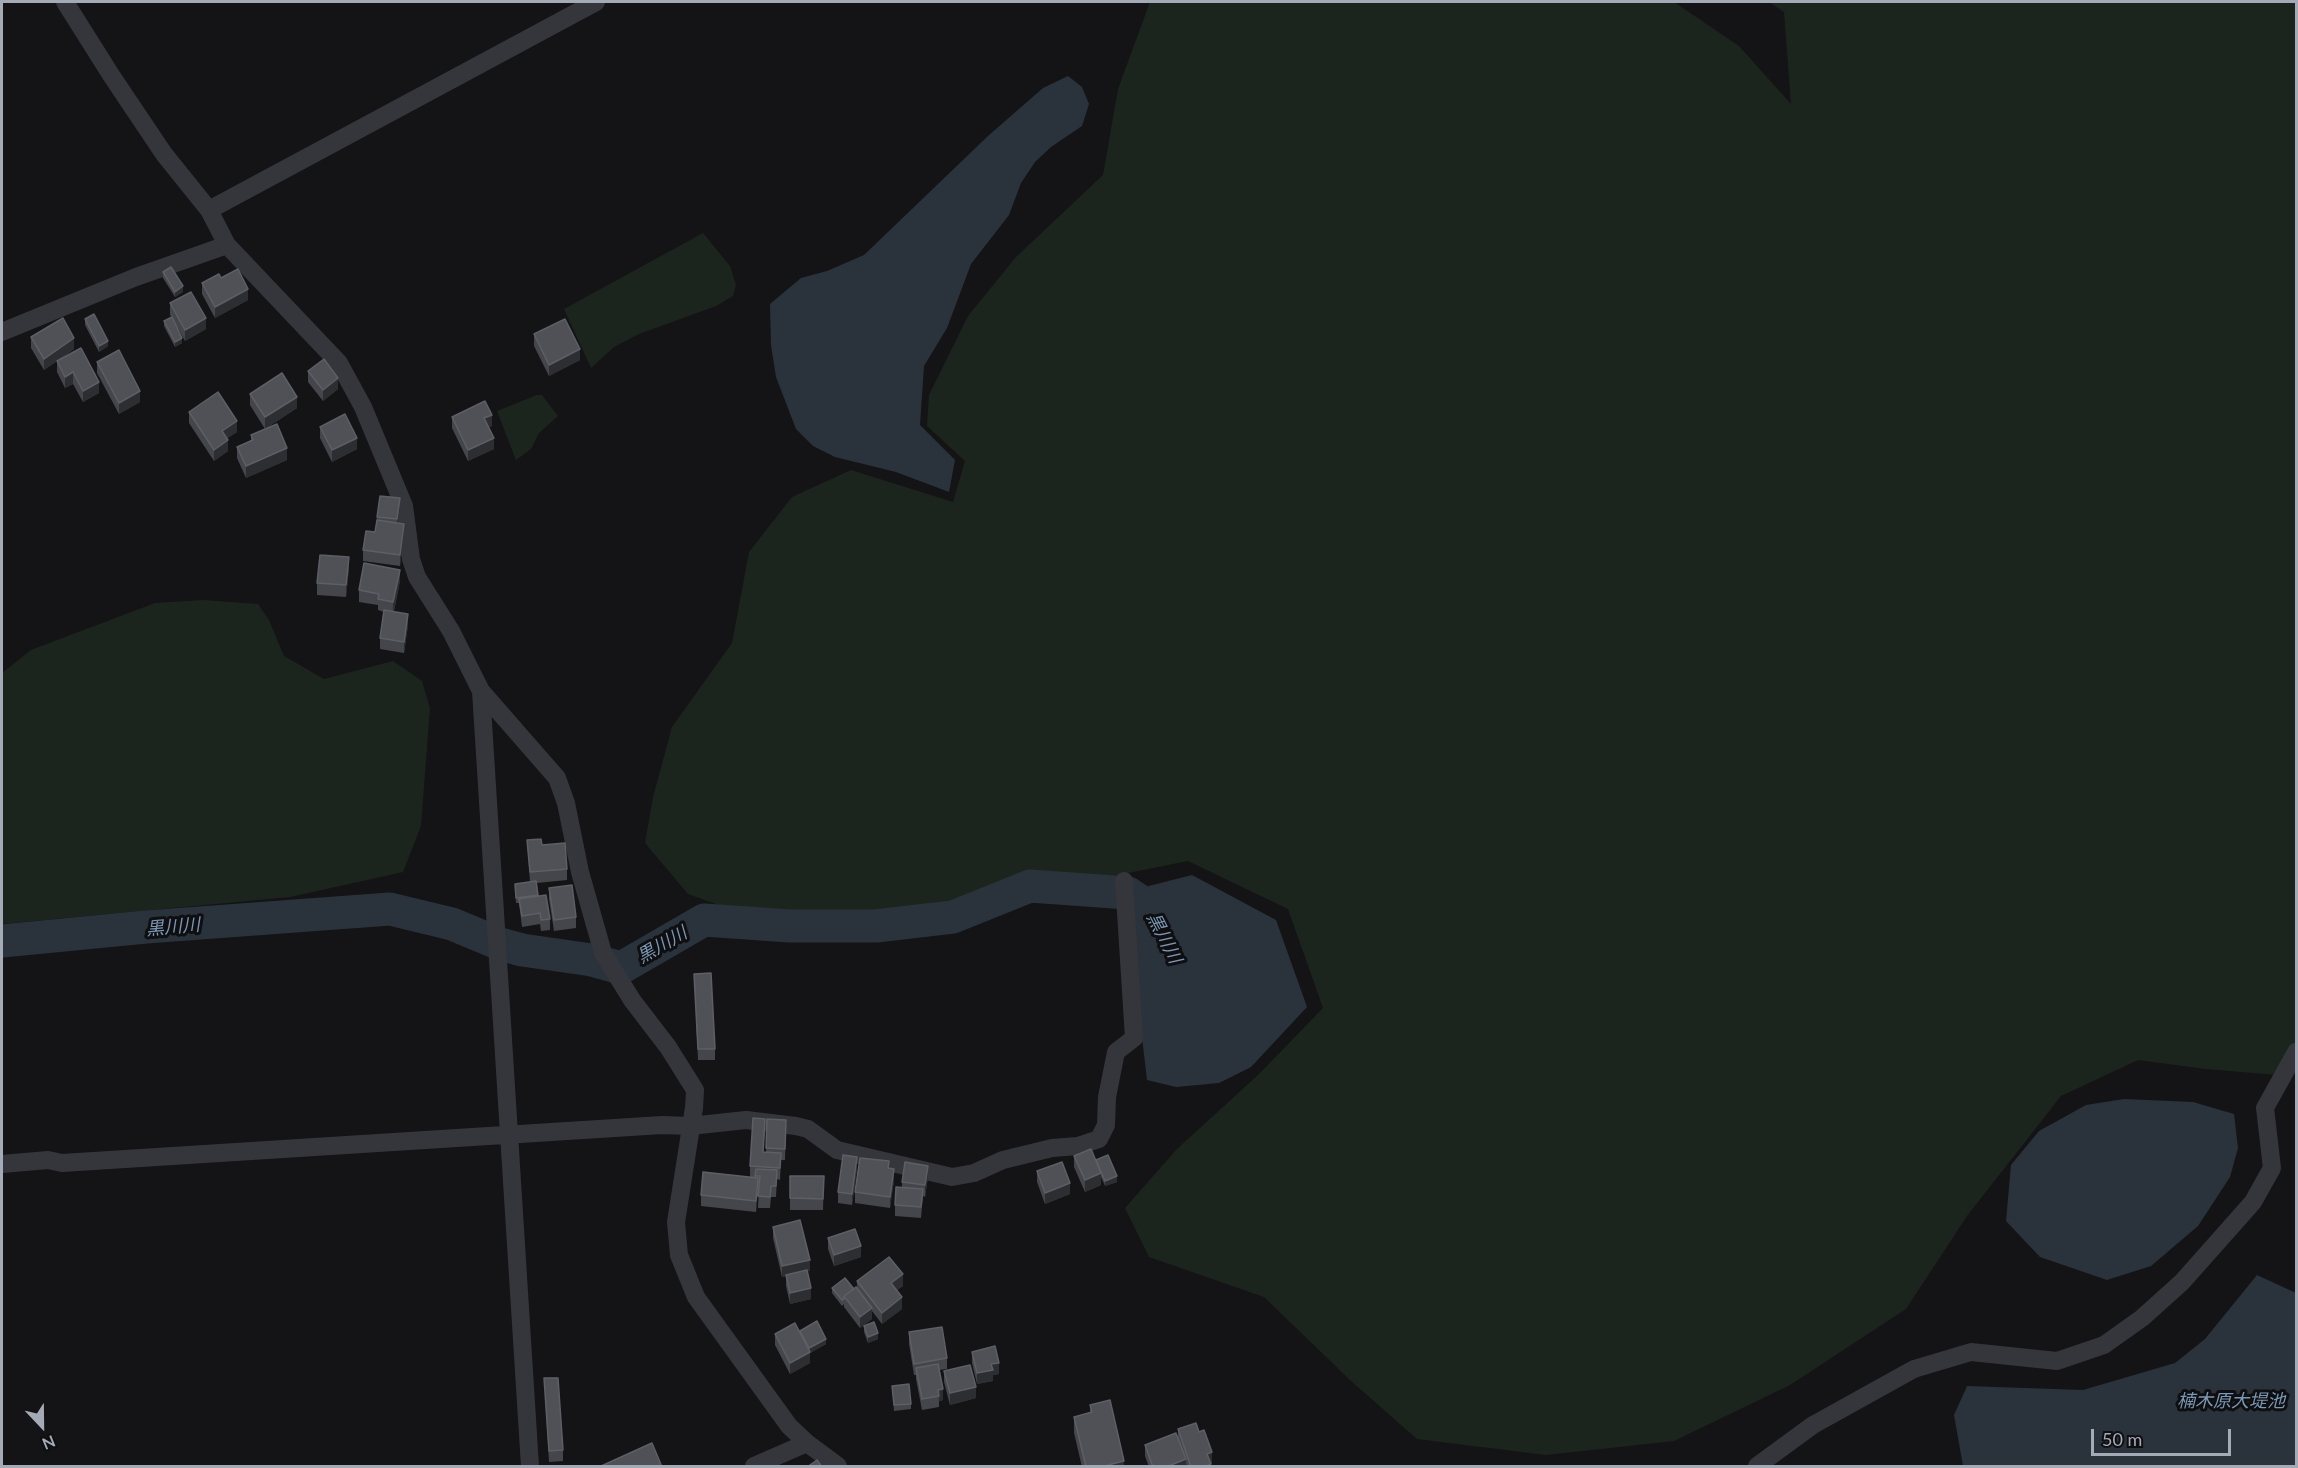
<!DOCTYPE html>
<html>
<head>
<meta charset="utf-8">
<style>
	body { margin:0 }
	#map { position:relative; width:2298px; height:1468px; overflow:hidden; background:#141416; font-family:Lato,sans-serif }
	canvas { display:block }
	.frame { position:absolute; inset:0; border:3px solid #a5aab7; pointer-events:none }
	.north { position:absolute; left:12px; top:1396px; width:60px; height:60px; -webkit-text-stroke:4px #0f0f11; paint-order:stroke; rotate:158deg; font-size:16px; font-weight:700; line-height:24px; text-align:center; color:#a5aab7 }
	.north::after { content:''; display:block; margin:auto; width:21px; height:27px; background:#a5aab7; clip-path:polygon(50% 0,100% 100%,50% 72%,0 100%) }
	.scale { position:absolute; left:2091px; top:1429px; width:140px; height:27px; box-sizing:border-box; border:3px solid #a5aab7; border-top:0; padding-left:8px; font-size:18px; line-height:21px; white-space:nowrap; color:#a5aab7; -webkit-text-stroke:4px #0f0f11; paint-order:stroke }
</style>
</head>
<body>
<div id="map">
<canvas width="2298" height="1468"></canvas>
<div class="frame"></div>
<div class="north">N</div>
<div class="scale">50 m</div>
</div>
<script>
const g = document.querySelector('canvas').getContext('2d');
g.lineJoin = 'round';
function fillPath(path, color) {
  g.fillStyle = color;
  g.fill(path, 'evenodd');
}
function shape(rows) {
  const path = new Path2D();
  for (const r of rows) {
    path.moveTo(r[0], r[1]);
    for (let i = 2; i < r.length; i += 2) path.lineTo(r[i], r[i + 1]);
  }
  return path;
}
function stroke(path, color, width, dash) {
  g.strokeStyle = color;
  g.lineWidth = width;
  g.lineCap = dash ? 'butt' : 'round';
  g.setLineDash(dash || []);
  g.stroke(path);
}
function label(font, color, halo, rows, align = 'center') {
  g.font = font + ' Lato,"Noto Sans JP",sans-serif';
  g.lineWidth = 6;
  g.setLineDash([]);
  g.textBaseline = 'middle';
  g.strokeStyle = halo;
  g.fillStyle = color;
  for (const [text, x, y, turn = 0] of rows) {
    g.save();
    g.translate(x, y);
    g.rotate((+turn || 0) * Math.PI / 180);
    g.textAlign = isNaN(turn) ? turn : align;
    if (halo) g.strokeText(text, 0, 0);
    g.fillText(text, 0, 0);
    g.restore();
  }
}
const green = shape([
	[1150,2,1674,2,1739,46,1791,104,1784,12,1769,2,2296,2,2296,1071,2290,1076,2206,1069,2138,1060,2061,1096,1967,1216,1906,1309,1790,1385,1674,1441,1546,1455,1417,1439,1351,1381,1264,1297,1149,1257,1125,1208,1177,1149,1258,1075,1323,1008,1288,909,1188,861,1103,878,1033,873,962,907,857,915,755,918,688,894,645,843,653,797,672,727,732,643,749,552,792,497,851,470,953,502,965,461,927,426,929,395,968,316,1016,257,1103,175,1118,89],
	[703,233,730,266,736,285,733,296,716,306,639,334,614,347,591,368,564,309],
	[537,395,542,395,558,416,539,433,531,449,516,460,497,411],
	[203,600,258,604,269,620,284,656,324,679,393,661,422,681,430,708,421,826,403,872,290,897,2,924,2,673,31,650,155,603]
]);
const water = shape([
	[1068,76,1082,87,1089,104,1082,126,1051,147,1035,162,1021,183,1009,215,971,264,947,328,924,366,920,425,955,460,949,492,896,472,835,457,813,446,796,429,776,377,771,345,770,304,801,278,827,271,864,255,988,136,1043,88],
	[1192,875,1276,920,1307,1007,1251,1067,1219,1083,1176,1087,1147,1080,1125,892],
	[2124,1099,2193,1102,2234,1114,2238,1148,2230,1177,2198,1226,2151,1266,2107,1280,2040,1257,2006,1221,2011,1165,2039,1131,2086,1105],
	[2257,1275,2296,1293,2296,1466,1963,1466,1954,1415,1967,1386,2083,1390,2175,1363,2205,1339]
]);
const river = shape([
	[2,941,146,927,390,909,452,924,500,944,522,950,592,960,621,968,704,920,790,926,876,926,953,917,1030,886,1128,893,1152,909,1154,913]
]);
const minor = shape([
	[65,2,111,75,164,154,209,210,227,245,339,363,363,407,404,506,411,559,417,577,451,631,481,691,557,778,566,803,580,872,603,953,632,1000,668,1047,695,1090,694,1108,676,1222,679,1255,696,1297,789,1426,807,1443,838,1466],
	[209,210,596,2],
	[2,332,136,277,227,245],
	[481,691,530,1466],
	[2,1164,48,1160,62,1163,662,1125,690,1126,746,1120,796,1126,808,1129,837,1150,952,1177,974,1173,1003,1160,1052,1148,1078,1146,1099,1139,1106,1125,1107,1097,1116,1052,1134,1038,1124,881],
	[754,1466,807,1443],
	[1757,1466,1813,1425,1914,1369,1971,1352,2057,1361,2104,1345,2142,1318,2182,1282,2253,1202,2272,1168,2265,1108,2296,1052]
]);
const wall = shape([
	[163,272,183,292,175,297,163,278],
	[221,278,248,300,215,318,202,294,202,283],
	[170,303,206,329,185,341,177,326,182,343,175,347,164,326,164,321,172,317,170,315],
	[85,319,108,346,99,352,85,325],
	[534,334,580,360,549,376,534,346],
	[31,337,74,349,59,360,99,393,83,402,73,384,65,388,57,372,57,361,44,370,31,348],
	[97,362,140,402,119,414,97,373],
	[308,371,338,389,323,401,308,382],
	[250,394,297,408,265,429,250,405],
	[189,412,237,432,227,438,228,451,214,461,189,423],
	[452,417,492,426,489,427,494,449,468,461,452,428],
	[320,427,357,449,332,462,320,438],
	[251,435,287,460,246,478,237,458,237,447,251,440],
	[400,509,398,523,404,535,400,566,363,561,363,550,375,532,377,517],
	[349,568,346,597,317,595,317,583],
	[400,581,394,611,408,625,404,653,380,649,380,638,384,612,378,610,378,605,359,602,359,590],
	[527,840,542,845,567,869,567,880,537,883,538,896,550,919,550,930,541,931,540,924,522,927,519,903,516,903,515,884,530,882],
	[549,888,576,917,576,928,554,931,549,899],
	[694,974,715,1049,715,1060,698,1060],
	[767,1119,786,1120,785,1160,781,1160,780,1180,777,1179,776,1197,771,1197,770,1208,758,1208,759,1188,758,1188,756,1212,701,1206,701,1195,750,1177,750,1166,765,1130,763,1152,766,1152],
	[1074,1156,1096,1163,1096,1160,1117,1182,1105,1186,1101,1177,1101,1185,1085,1192,1074,1167],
	[857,1168,852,1205,838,1203,838,1192],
	[889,1168,894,1180,890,1208,855,1203,855,1192],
	[1037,1171,1070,1194,1045,1204,1037,1182],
	[790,1176,824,1176,823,1210,790,1210],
	[928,1177,925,1197,923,1196,921,1218,895,1216,895,1205,902,1187,902,1182],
	[773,1227,810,1271,807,1271,811,1299,790,1304,786,1286,786,1276,782,1277,773,1238],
	[828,1238,861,1257,834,1266,828,1249],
	[857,1281,903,1286,897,1290,902,1309,882,1324,872,1311,872,1319,860,1328,844,1307,844,1304,842,1306,832,1293,832,1288,854,1289,857,1288],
	[864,1326,878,1339,868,1343,864,1332],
	[800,1332,826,1344,810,1353,810,1363,790,1374,775,1345,775,1334],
	[909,1332,947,1358,947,1369,939,1370,943,1400,939,1401,939,1407,922,1410,916,1379,916,1375,914,1375,909,1344],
	[972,1352,999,1374,993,1375,993,1381,977,1384,972,1363],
	[944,1371,976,1398,950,1405,944,1382],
	[544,1378,563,1450,563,1461,549,1462],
	[892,1386,911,1404,911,1409,894,1411],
	[1090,1405,1124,1467,1082,1467,1074,1433,1074,1417,1090,1412],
	[1178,1429,1199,1432,1212,1463,1211,1464,1211,1467,1187,1467,1186,1463,1186,1467,1149,1467,1145,1456,1145,1445,1178,1438]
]);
const shadedWall = shape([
	[183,286,183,292,175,297,175,292],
	[248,289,248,300,215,318,215,307],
	[206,318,206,329,185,341,185,330],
	[74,338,74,349,44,370,44,359],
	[182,338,182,343,175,347,175,342],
	[108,341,108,346,99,352,99,346],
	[580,349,580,360,549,376,549,365],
	[73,372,73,384,65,388,65,377],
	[338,378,338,389,323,401,323,390],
	[99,382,99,393,83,402,83,391],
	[140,391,140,402,119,414,119,403],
	[297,397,297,408,265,429,265,417],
	[492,415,492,426,484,429,484,418],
	[237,421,237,432,222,442,222,431],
	[357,438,357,449,332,462,332,450],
	[494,438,494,449,468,461,468,450],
	[228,440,228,451,214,461,214,450],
	[287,448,287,460,246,478,246,466],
	[400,498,400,509,397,530,397,519],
	[404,524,404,535,400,566,400,555],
	[349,557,349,568,346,597,346,585],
	[400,570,400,581,393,614,393,602],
	[408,614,408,625,404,653,404,642],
	[857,1157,857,1168,852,1205,852,1194],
	[928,1166,928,1177,925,1197,925,1185],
	[894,1169,894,1180,890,1208,890,1197],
	[1101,1173,1101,1185,1085,1192,1085,1180],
	[1117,1176,1117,1182,1105,1186,1105,1181],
	[758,1178,758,1189,756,1212,756,1201],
	[1070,1183,1070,1194,1045,1204,1045,1193],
	[861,1246,861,1257,834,1266,834,1255],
	[810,1260,810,1271,782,1277,782,1266],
	[903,1274,903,1286,891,1294,891,1283],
	[811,1288,811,1299,790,1304,790,1293],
	[902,1297,902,1309,882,1324,882,1313],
	[872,1308,872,1319,860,1328,860,1317],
	[878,1333,878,1339,868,1343,868,1337],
	[826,1339,826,1344,810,1353,810,1363,790,1374,790,1363,809,1353,809,1348],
	[999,1363,999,1374,993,1375,993,1381,977,1384,977,1373,991,1364],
	[976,1387,976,1398,950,1405,950,1393],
	[943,1389,943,1400,939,1401,938,1390],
	[1212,1452,1212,1463,1207,1465,1207,1454],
	[1186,1459,1186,1467,1166,1467],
	[1124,1461,1124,1467,1100,1467]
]);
const building = shape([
	[171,267,183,286,175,292,163,272,171,267],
	[238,269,248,289,215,307,202,283,219,274,221,278,238,269],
	[191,292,206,318,185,330,170,303,191,292],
	[94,314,108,341,99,346,85,319,94,314],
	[172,317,182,338,175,342,164,321,172,317],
	[63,318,74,338,44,359,31,337,63,318],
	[565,319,580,349,549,365,534,334,565,319],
	[81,348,99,382,83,391,73,372,65,377,57,361,81,348],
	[119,350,140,391,119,403,97,362,119,350],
	[324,359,338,378,323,390,308,371,324,359],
	[282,373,297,397,265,417,250,394,282,373],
	[218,392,237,421,222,431,228,440,214,450,189,412,218,392],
	[485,401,492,415,484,418,494,438,468,450,452,417,485,401],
	[345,414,357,438,332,450,320,427,345,414],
	[277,424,287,448,246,466,237,447,253,440,251,435,277,424],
	[380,496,400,498,397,519,377,517,380,496],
	[377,520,404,524,400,555,363,550,366,531,375,532,377,520],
	[320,555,349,557,346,585,317,583,320,555],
	[364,563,400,570,393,602,378,599,379,594,359,590,364,563],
	[384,610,408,614,404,642,380,638,384,610],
	[541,839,542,845,565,843,567,869,530,872,527,840,541,839],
	[536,881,538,895,516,898,515,884,536,881],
	[572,885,576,917,554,920,549,888,572,885],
	[546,895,550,919,541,920,540,913,522,916,519,899,546,895],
	[711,973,715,1049,698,1049,694,974,711,973],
	[753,1118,765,1119,763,1152,781,1153,780,1168,750,1166,753,1118],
	[767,1119,786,1120,785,1149,766,1148,767,1119],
	[1091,1149,1101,1173,1085,1180,1074,1156,1091,1149],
	[843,1155,857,1157,852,1194,838,1192,843,1155],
	[1108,1155,1117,1176,1105,1181,1096,1160,1108,1155],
	[860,1158,889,1161,888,1168,894,1169,890,1197,855,1192,860,1158],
	[905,1162,928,1166,925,1185,902,1182,905,1162],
	[1062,1162,1070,1183,1045,1193,1037,1171,1062,1162],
	[756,1169,777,1170,776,1186,771,1186,770,1197,758,1196,760,1176,755,1176,756,1169],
	[703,1172,758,1178,756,1201,701,1195,703,1172],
	[790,1176,824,1176,823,1199,790,1198,790,1176],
	[896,1187,923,1189,921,1207,895,1205,896,1187],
	[800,1220,810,1260,782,1266,773,1227,800,1220],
	[855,1229,861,1246,834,1255,828,1238,855,1229],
	[889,1257,903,1274,891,1283,902,1297,882,1313,857,1281,889,1257],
	[807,1270,811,1288,790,1293,786,1275,807,1270],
	[845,1278,854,1289,844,1296,844,1299,842,1300,832,1288,845,1278],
	[856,1287,872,1308,860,1317,844,1296,856,1287],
	[817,1321,826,1339,809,1348,800,1331,817,1321],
	[874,1322,878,1333,868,1337,864,1326,874,1322],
	[795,1323,810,1352,790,1363,775,1334,795,1323],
	[942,1327,947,1358,914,1364,909,1332,942,1327],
	[995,1346,999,1363,991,1364,993,1370,977,1373,972,1352,995,1346],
	[938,1364,943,1389,938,1390,939,1396,922,1399,916,1368,938,1364],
	[970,1365,976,1387,950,1393,944,1371,970,1365],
	[544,1378,558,1378,563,1450,549,1451,544,1378],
	[909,1384,911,1404,894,1405,892,1386,909,1384],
	[1110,1400,1124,1461,1100,1467,1086,1467,1074,1417,1092,1412,1090,1405,1110,1400],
	[1196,1423,1199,1432,1204,1430,1212,1452,1207,1454,1211,1464,1203,1467,1191,1467,1178,1429,1196,1423],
	[1176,1433,1186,1459,1166,1467,1153,1467,1145,1445,1176,1433],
	[652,1443,662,1467,599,1467,652,1443],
	[817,1460,822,1467,807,1467,817,1460]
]);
const waterNames = [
	["黒川川",173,927,-5],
	["黒川川",1164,938,63],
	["黒川川",662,945,-30],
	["楠木原大堤池",2231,1401]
];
fillPath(green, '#1c251d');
fillPath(water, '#2a333b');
stroke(river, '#2a333b', 33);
stroke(minor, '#35363c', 18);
fillPath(wall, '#45464b');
fillPath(shadedWall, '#2d2e31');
fillPath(building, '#505157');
stroke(building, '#5d5f66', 1.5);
label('italic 18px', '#7a97b5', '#0f0f11', waterNames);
</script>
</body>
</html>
